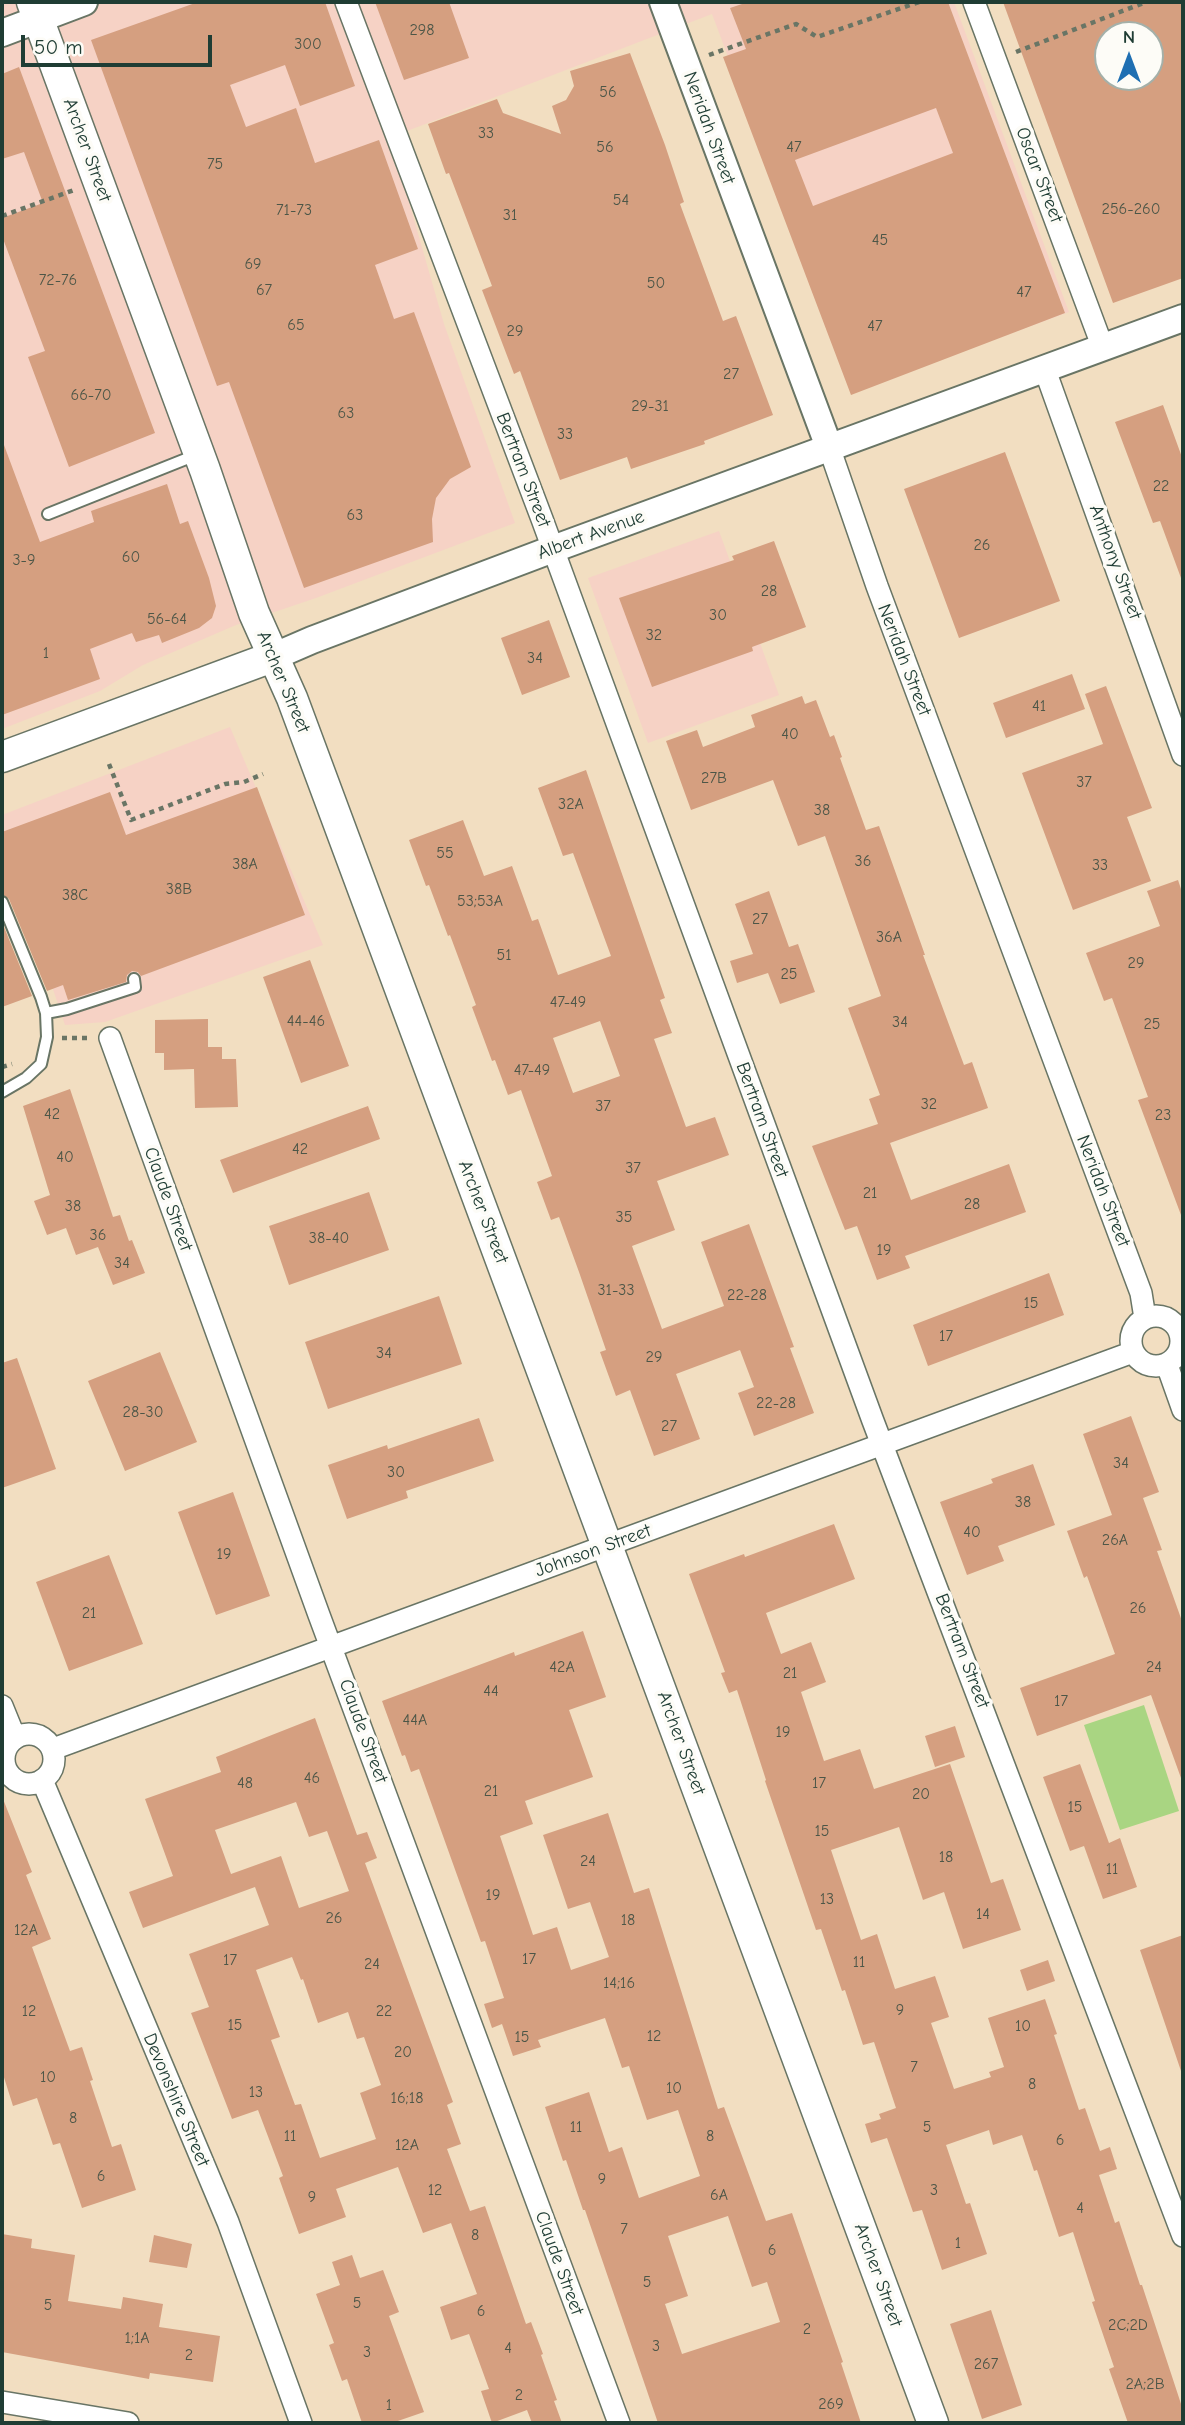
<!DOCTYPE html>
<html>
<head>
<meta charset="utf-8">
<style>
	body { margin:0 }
	#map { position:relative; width:1185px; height:2425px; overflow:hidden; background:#f2dec1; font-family:"Comic Neue",sans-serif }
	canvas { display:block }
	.frame { position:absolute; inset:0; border:4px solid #1f3d34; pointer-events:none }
	.north { position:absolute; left:1094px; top:21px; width:70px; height:70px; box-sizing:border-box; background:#fdfcf7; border:2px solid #a4b0a9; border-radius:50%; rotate:0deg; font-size:19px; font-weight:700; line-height:28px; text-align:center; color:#1f3d34 }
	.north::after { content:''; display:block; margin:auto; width:24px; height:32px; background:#1f6fb2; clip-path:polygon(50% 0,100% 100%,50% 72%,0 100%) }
	.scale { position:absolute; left:21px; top:35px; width:191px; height:32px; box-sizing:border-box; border:4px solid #1f3d34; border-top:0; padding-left:9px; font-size:21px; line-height:24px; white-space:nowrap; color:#1f3d34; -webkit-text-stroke:5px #fdfcf7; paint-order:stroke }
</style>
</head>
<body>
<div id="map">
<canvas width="1185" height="2425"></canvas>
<div class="frame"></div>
<div class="north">N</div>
<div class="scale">50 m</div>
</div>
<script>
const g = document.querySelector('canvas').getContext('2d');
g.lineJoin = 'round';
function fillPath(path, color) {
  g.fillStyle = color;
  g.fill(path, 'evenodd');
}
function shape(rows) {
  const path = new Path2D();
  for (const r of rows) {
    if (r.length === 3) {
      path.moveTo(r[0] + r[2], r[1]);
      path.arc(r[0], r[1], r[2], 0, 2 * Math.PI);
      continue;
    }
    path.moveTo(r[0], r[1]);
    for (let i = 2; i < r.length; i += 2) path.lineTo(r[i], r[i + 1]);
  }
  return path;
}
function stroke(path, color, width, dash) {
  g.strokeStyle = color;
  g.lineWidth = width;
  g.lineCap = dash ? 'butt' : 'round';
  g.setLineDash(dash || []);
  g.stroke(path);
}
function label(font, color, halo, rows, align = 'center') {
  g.font = font + ' "Comic Neue",sans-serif';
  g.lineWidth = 7;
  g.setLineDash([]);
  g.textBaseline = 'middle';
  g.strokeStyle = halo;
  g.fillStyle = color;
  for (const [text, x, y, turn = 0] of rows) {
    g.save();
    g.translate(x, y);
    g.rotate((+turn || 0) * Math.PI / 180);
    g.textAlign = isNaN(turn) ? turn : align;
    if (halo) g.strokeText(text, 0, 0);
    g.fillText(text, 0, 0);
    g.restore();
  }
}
const built = shape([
	[2,2,954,2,1069,312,854,391,712,14,407,131,390,136,444,324,515,523,316,598,236,625,143,665,100,691,2,729],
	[719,531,779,695,648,743,588,578],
	[230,727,323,945,105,1022,65,1025,2,837,2,815]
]);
const green = shape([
	[1144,1705,1179,1811,1120,1830,1084,1725]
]);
const building = shape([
	[198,2,325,2,355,86,300,106,285,65,230,85,246,127,296,108,315,163,379,140,418,249,375,265,394,319,414,312,471,467,450,479,436,498,432,519,433,542,304,588,229,382,217,386,91,40],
	[375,2,449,2,469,58,404,80],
	[748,2,948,2,1065,313,851,395,723,57,746,49,730,8],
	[936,108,953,153,813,206,795,160],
	[1003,2,1183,2,1183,278,1113,303],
	[1108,35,1150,35,1150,77,1108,77],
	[630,53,665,145,684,202,680,204,723,321,736,316,773,415,704,441,705,444,631,469,627,457,560,480,520,371,514,374,482,290,492,286,449,173,446,174,428,124,497,99,503,113,561,134,552,106,566,100,574,86,570,71],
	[19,67,155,433,69,467,28,357,45,351,2,236,2,218,43,203,24,152,2,159,2,74],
	[1163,405,1183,460,1183,577,1181,578,1160,521,1153,523,1115,422],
	[2,445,4,445,40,542,94,522,91,511,167,484,180,524,188,521,209,578,216,606,212,618,199,628,162,643,159,635,136,642,132,633,90,649,100,679,2,715],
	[1005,452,1060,601,959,638,904,489],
	[774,541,806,627,752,647,753,651,652,687,619,598,734,560,732,556],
	[549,620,570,677,522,695,501,638],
	[1072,674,1085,709,1006,738,993,703],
	[1106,686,1152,808,1127,817,1151,881,1073,910,1022,773,1103,744,1085,694],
	[802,696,805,704,816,700,830,737,834,735,842,757,840,758,866,830,879,826,925,955,923,955,964,1065,972,1062,988,1108,890,1143,911,1200,1009,1164,1026,1212,905,1256,910,1268,877,1280,857,1226,845,1230,812,1146,878,1124,869,1099,880,1095,848,1008,881,996,825,836,798,846,773,780,691,810,666,741,697,730,703,747,755,727,751,715],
	[586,770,665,998,660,1000,672,1033,654,1039,686,1127,715,1117,729,1155,657,1181,675,1230,632,1246,662,1329,724,1306,701,1242,749,1224,794,1347,790,1348,814,1413,754,1436,738,1393,754,1387,740,1350,676,1374,700,1439,654,1456,630,1390,616,1396,600,1352,606,1350,579,1272,559,1217,551,1220,537,1182,552,1176,521,1090,508,1095,495,1060,492,1061,472,1007,476,1005,450,935,448,936,429,885,426,886,409,840,463,820,484,876,512,866,532,921,538,919,558,975,611,956,573,853,563,856,538,788],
	[600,1021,620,1076,573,1093,553,1038],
	[257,787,305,915,141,976,138,972,132,971,127,975,126,982,68,1000,63,985,47,991,9,899,2,894,2,832,110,792,126,835],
	[1178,880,1183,895,1183,1215,1181,1215,1138,1100,1148,1097,1112,998,1104,1001,1086,953,1160,926,1147,891],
	[769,891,789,947,798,944,815,992,780,1004,768,973,737,983,730,961,753,954,735,904],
	[2,922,32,996,2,1007],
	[310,960,349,1066,301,1083,263,977],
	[208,1019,208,1047,222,1047,222,1059,236,1059,238,1107,195,1108,194,1069,164,1070,164,1053,155,1053,155,1020],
	[70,1089,113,1217,120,1215,129,1241,132,1240,145,1273,113,1285,98,1247,76,1255,66,1228,47,1235,34,1201,50,1195,23,1106],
	[368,1106,380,1139,233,1193,220,1160],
	[369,1192,389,1250,289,1285,269,1226],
	[1049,1273,1064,1315,928,1366,913,1325],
	[439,1296,462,1364,328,1409,305,1342],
	[160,1352,197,1442,125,1471,88,1381],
	[17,1358,56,1469,2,1488,2,1363],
	[1131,1416,1159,1492,1143,1498,1162,1550,1157,1551,1183,1624,1183,1778,1181,1778,1151,1695,1037,1736,1020,1688,1115,1654,1087,1576,1084,1578,1067,1531,1112,1515,1083,1434],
	[479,1418,494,1461,406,1491,408,1498,347,1519,328,1465,387,1445,388,1449],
	[1033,1464,1055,1525,998,1546,1004,1561,967,1575,940,1502,993,1483,991,1479],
	[233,1492,270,1596,216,1615,178,1512],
	[834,1524,855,1579,766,1613,781,1654,811,1642,826,1682,801,1692,824,1761,860,1749,874,1789,950,1764,991,1883,1003,1879,1021,1930,963,1949,944,1892,923,1900,899,1827,831,1850,861,1940,877,1934,895,1989,935,1976,949,2017,931,2023,954,2089,991,2077,989,2072,1004,2067,988,2018,1045,1999,1057,2034,1054,2035,1079,2110,1085,2108,1100,2151,1110,2147,1117,2169,1099,2175,1115,2223,1119,2221,1140,2285,1142,2285,1183,2410,1183,2423,1128,2423,1109,2369,1114,2367,1092,2302,1095,2301,1073,2232,1059,2237,1037,2170,1034,2171,1022,2135,993,2145,989,2130,946,2145,966,2204,970,2203,987,2254,942,2270,922,2210,913,2212,887,2138,871,2143,865,2124,881,2119,879,2114,896,2108,874,2042,863,2045,845,1990,842,1991,821,1929,816,1930,765,1781,766,1780,737,1690,729,1693,721,1673,725,1672,689,1574,744,1554,745,1557],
	[109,1555,143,1644,69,1671,36,1582],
	[583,1631,606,1697,569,1710,593,1777,525,1801,533,1824,500,1836,533,1935,557,1927,571,1970,609,1957,590,1902,568,1909,543,1835,608,1813,634,1893,649,1888,718,2109,724,2107,766,2221,792,2213,843,2362,841,2363,861,2423,658,2423,585,2210,583,2210,566,2160,563,2161,545,2107,589,2092,609,2152,622,2147,639,2198,700,2176,678,2110,647,2120,629,2066,622,2068,605,2018,538,2040,541,2047,513,2056,502,2024,492,2028,484,2004,504,1998,485,1941,481,1942,419,1769,411,1772,405,1755,402,1756,382,1701,514,1652,515,1656],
	[728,2216,752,2287,767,2282,780,2322,682,2354,665,2304,688,2296,668,2236],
	[315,1718,357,1835,367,1832,377,1858,365,1863,453,2102,447,2105,461,2144,447,2149,470,2211,485,2206,526,2324,531,2322,543,2354,541,2355,557,2400,554,2401,562,2423,532,2423,527,2410,492,2423,481,2391,489,2389,469,2334,451,2340,440,2307,477,2294,451,2223,423,2233,398,2167,336,2189,346,2217,299,2234,279,2178,283,2176,258,2110,232,2119,191,2013,209,2007,189,1954,269,1925,255,1887,143,1928,129,1892,173,1876,145,1799,221,1772,216,1757],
	[296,1802,309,1837,327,1831,349,1891,299,1908,281,1856,231,1874,215,1830],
	[292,1957,301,1980,303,1979,318,2023,348,2012,357,2039,364,2037,381,2085,360,2093,376,2139,320,2158,301,2104,295,2105,271,2040,280,2037,256,1970],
	[955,1726,965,1757,935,1767,925,1736],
	[1080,1764,1109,1843,1120,1838,1137,1887,1103,1899,1084,1846,1070,1851,1043,1777],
	[3,1799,32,1872,26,1875,51,1939,32,1947,70,2051,82,2047,93,2080,90,2081,112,2147,121,2144,136,2190,82,2208,60,2143,53,2145,37,2098,13,2106,2,2071],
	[1183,1935,1183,2070,1181,2071,1140,1950],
	[1048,1960,1055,1981,1027,1991,1020,1970],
	[2,2234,32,2239,31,2248,75,2255,68,2301,121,2309,123,2297,163,2304,159,2327,220,2336,213,2382,150,2373,149,2379,2,2352],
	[154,2235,192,2244,187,2268,149,2262],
	[352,2255,360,2278,383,2270,399,2312,389,2316,424,2412,392,2423,362,2423,347,2379,342,2381,329,2345,334,2343,316,2294,340,2285,332,2262],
	[991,2310,1022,2405,982,2419,950,2324]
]);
const path = shape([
	[1016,52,1146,2],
	[709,55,796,24,817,37,919,2],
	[2,216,74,190],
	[109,764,131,820,225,784,244,782,263,774],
	[62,1038,88,1038],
	[2,1067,12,1064]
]);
const service = shape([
	[48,514,196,455],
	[2,902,41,997,46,1013,47,1037,41,1064,26,1078,2,1092],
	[46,1013,67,1009,135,987,134,979]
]);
const minor = shape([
	[346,2,542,519,873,1421,1183,2236],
	[974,2,1103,348],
	[1045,370,1183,755],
	[829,447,877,586,1141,1293,1145,1318],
	[110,1038,319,1615,619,2423],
	[1156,1341,25],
	[1167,1365,1183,1410],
	[2,1706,15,1738],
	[29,1759,25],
	[53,1749,1133,1352],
	[42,1780,228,2222,301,2423],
	[2,2402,128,2423]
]);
const tertiary = shape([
	[663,2,829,447],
	[2,33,84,2],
	[275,656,312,640,553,549,1183,318]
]);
const secondary = shape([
	[32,2,205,470,254,613,292,698,933,2423],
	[2,757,275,656]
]);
const numberNames = [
	["298",422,30],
	["300",308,44],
	["56",608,92],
	["33",486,133],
	["56",605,147],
	["47",794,147],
	["75",215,164],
	["54",621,200],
	["256-260",1131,209],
	["71-73",294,210],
	["31",510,215],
	["45",880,240],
	["69",253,264],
	["72-76",58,280],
	["50",656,283],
	["67",264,290],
	["47",1024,292],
	["65",296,325],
	["47",875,326],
	["29",515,331],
	["27",731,374],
	["66-70",91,395],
	["29-31",650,406],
	["63",346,413],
	["33",565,434],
	["22",1161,486],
	["63",355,515],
	["26",982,545],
	["60",131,557],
	["3-9",24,560],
	["28",769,591],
	["30",718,615],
	["56-64",167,619],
	["32",654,635],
	["1",46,653],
	["34",535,658],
	["41",1039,706],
	["40",790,734],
	["27B",714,778],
	["37",1084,782],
	["32A",571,804],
	["38",822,810],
	["55",445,853],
	["36",863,861],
	["38A",245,864],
	["33",1100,865],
	["38B",179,889],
	["38C",75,895],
	["53;53A",480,901],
	["27",760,919],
	["36A",889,937],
	["51",504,955],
	["29",1136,963],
	["25",789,974],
	["47-49",568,1002],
	["44-46",306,1021],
	["34",900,1022],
	["25",1152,1024],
	["47-49",532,1070],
	["32",929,1104],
	["37",603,1106],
	["42",52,1114],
	["23",1163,1115],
	["42",300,1149],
	["40",65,1157],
	["37",633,1168],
	["21",870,1193],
	["28",972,1204],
	["38",73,1206],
	["35",624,1217],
	["36",98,1235],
	["38-40",329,1238],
	["19",884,1250],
	["34",122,1263],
	["31-33",616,1290],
	["22-28",747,1295],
	["15",1031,1303],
	["17",946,1336],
	["34",384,1353],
	["29",654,1357],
	["22-28",776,1403],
	["28-30",143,1412],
	["27",669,1426],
	["34",1121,1463],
	["30",396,1472],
	["38",1023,1502],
	["40",972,1532],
	["26A",1115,1540],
	["19",224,1554],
	["26",1138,1608],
	["21",89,1613],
	["42A",562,1667],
	["24",1154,1667],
	["21",790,1673],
	["44",491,1691],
	["17",1061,1701],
	["44A",415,1720],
	["19",783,1732],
	["46",312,1778],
	["48",245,1783],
	["17",819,1783],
	["21",491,1791],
	["20",921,1794],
	["15",1075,1807],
	["15",822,1831],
	["18",946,1857],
	["24",588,1861],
	["11",1112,1869],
	["19",493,1895],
	["13",827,1899],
	["14",983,1914],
	["26",334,1918],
	["18",628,1920],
	["12A",26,1930],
	["17",529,1959],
	["17",230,1960],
	["11",859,1962],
	["24",372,1964],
	["14;16",619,1983],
	["9",900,2010],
	["12",29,2011],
	["22",384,2011],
	["15",235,2025],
	["10",1023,2026],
	["12",654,2036],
	["15",522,2037],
	["20",403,2052],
	["7",914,2067],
	["10",48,2077],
	["8",1032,2084],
	["10",674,2088],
	["13",256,2092],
	["16;18",407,2098],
	["8",73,2118],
	["11",576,2127],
	["5",927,2127],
	["11",290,2136],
	["8",710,2136],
	["6",1060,2140],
	["12A",407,2145],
	["6",101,2176],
	["9",602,2179],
	["12",435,2190],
	["3",934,2190],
	["6A",719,2195],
	["9",312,2197],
	["4",1080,2208],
	["7",624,2229],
	["8",475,2235],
	["1",958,2243],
	["6",772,2250],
	["5",647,2282],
	["5",357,2303],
	["5",48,2305],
	["6",481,2311],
	["2C;2D",1128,2325],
	["2",807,2329],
	["1;1A",137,2338],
	["3",656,2346],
	["4",508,2348],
	["3",367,2352],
	["2",189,2355],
	["267",986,2364],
	["2A;2B",1145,2384],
	["2",519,2395],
	["269",831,2404],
	["1",389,2405]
];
const streetNames = [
	["Neridah Street",709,128,70],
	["Archer Street",87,150,70],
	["Oscar Street",1039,175,69],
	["Bertram Street",523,470,69],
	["Albert Avenue",591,535,-20],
	["Anthony Street",1115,562,70],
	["Neridah Street",904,660,69],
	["Archer Street",283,682,67],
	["Bertram Street",762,1120,70],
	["Neridah Street",1103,1191,69],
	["Claude Street",168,1199,70],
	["Archer Street",483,1212,69],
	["Johnson Street",593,1551,-20],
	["Bertram Street",962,1651,69],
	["Claude Street",363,1731,70],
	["Archer Street",681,1743,70],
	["Devonshire Street",176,2100,67],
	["Claude Street",559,2263,70],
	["Archer Street",878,2275,70]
];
fillPath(built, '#f6d2c5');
fillPath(green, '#a9d582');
fillPath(building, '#d59f80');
stroke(service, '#697565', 14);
stroke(minor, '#697565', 24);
stroke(tertiary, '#697565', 30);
stroke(secondary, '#697565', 33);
stroke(path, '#697565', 4.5, [5, 5]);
stroke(service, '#fff', 10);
stroke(minor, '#fff', 21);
stroke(tertiary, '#fff', 26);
stroke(secondary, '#fff', 30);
label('16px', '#4c5647', null, numberNames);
label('19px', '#1f3d34', '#fdfcf7', streetNames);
</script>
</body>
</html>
